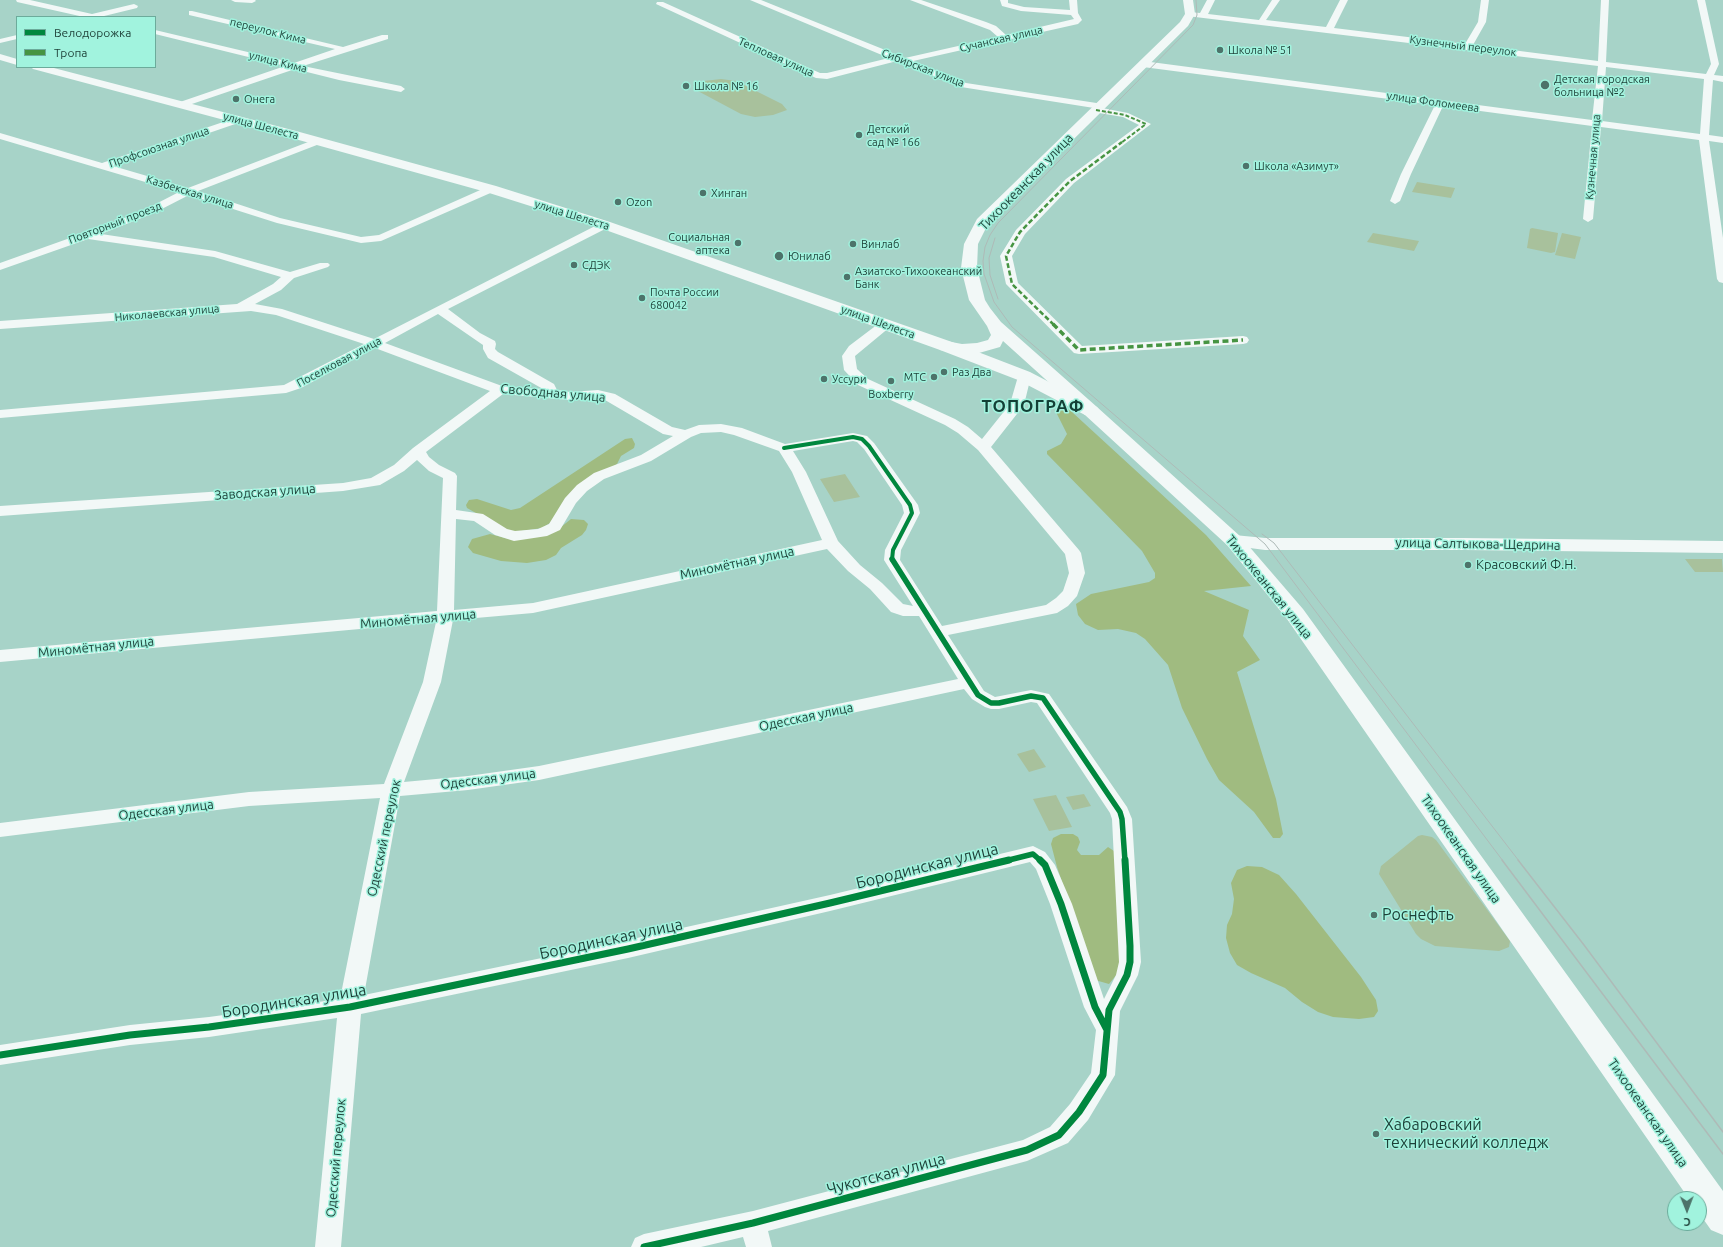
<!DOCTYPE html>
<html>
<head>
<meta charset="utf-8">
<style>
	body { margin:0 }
	#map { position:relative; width:1723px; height:1247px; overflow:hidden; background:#a7d3c8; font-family:Ubuntu,sans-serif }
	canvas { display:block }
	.legend { position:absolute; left:16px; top:16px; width:140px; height:52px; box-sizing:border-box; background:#a1f3de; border:1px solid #6cab9b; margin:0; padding:5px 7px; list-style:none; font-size:12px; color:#1d3f37 }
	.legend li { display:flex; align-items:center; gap:8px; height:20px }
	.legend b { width:20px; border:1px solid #6cab9b }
	.north { position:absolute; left:1667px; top:1191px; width:40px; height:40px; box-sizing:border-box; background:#a1f3de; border:1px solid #6cab9b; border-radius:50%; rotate:179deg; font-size:11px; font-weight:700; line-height:16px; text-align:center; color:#1d3f37 }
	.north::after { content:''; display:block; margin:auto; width:14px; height:18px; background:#4d736a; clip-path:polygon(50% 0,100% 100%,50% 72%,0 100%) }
</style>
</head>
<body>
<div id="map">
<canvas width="1723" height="1247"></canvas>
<ul class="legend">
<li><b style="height:5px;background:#00873e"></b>Велодорожка</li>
<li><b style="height:5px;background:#469442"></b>Тропа</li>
</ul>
<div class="north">С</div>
</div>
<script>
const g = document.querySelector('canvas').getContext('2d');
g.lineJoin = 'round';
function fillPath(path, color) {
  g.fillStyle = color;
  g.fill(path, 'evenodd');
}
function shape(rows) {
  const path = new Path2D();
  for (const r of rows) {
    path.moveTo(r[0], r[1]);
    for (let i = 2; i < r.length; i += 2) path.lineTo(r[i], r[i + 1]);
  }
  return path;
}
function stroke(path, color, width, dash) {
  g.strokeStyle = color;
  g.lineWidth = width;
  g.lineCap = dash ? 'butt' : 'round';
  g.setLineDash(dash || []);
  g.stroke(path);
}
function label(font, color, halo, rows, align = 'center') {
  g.font = font + ' Ubuntu,sans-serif';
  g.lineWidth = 3;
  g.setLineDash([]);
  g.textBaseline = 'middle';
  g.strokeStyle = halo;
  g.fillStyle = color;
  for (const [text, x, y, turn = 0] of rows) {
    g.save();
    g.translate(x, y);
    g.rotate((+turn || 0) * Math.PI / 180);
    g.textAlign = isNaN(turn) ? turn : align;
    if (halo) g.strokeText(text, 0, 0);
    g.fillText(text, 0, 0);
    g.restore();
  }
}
const green = shape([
	[721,79,736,81,782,104,787,110,773,115,755,117,741,114,696,90,693,85,704,81],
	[1417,182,1455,188,1451,198,1412,192],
	[1532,228,1558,233,1555,252,1551,253,1527,248,1530,229],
	[1373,233,1419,241,1414,251,1367,242],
	[1562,233,1581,237,1575,259,1555,255],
	[845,474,860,497,834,502,820,479],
	[1685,559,1722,559,1723,572,1695,572],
	[1034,749,1046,767,1029,772,1017,754],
	[1084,794,1091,806,1073,810,1066,797],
	[1056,795,1072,827,1049,831,1033,799],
	[1422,835,1432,837,1436,840,1510,941,1509,947,1499,951,1435,946,1421,939,1416,934,1379,874,1381,866,1418,836]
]);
const forest = shape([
	[1060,408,1067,408,1072,412,1206,535,1251,586,1204,591,1249,610,1243,636,1260,660,1237,672,1276,799,1283,834,1280,838,1273,838,1254,812,1219,780,1207,759,1182,708,1168,665,1145,639,1136,633,1118,629,1098,630,1085,624,1078,615,1076,604,1091,594,1149,582,1155,578,1155,573,1142,551,1047,454,1047,451,1061,444,1067,434,1057,414,1057,410],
	[632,438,635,444,634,448,621,456,617,464,598,478,550,523,542,528,515,532,504,529,467,508,466,505,469,500,477,499,511,510,520,508,625,439],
	[571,519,584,520,588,524,586,530,582,535,561,548,556,555,546,560,527,563,501,561,473,553,468,547,472,539,490,534,513,540,541,536,556,531],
	[1061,834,1073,834,1078,837,1080,842,1077,850,1081,855,1099,855,1108,847,1114,851,1123,945,1118,973,1109,984,1095,980,1057,867,1051,844,1053,838],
	[1247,866,1262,867,1279,875,1296,894,1361,977,1376,1000,1378,1011,1374,1017,1359,1019,1333,1017,1318,1012,1302,1002,1285,988,1251,973,1237,965,1230,953,1226,938,1227,925,1232,914,1234,899,1231,883,1237,870]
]);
const street = shape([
	[16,0,30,0,92,14,134,4,138,6,137,8,100,17,84,17,17,2,16,0],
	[231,0,255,0,256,1,252,3,235,2,231,0],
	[750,0,761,0,905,58,998,37,990,30,910,0,921,0,986,22,996,26,1006,35,1074,19,1071,15,1021,11,1002,6,1000,0,1008,0,1008,3,1024,7,1070,10,1069,0,1077,0,1078,13,1082,20,1078,24,913,61,966,83,1103,104,1105,106,1102,108,1128,113,1151,124,1074,183,1025,234,1012,256,1018,283,1082,346,1243,336,1247,337,1249,340,1247,343,1243,344,1079,354,1074,353,1006,284,1000,256,1016,230,1066,179,1139,125,1123,117,1093,112,1091,110,1094,108,961,87,897,61,827,79,816,78,656,4,657,2,663,2,820,73,827,73,889,58,750,0],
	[1207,0,1215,0,1208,14,1259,20,1272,0,1280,0,1266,20,1326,27,1340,0,1348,0,1334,28,1465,44,1478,22,1481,0,1489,0,1486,22,1473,45,1598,61,1601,0,1609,0,1606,62,1706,74,1711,64,1697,0,1705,0,1719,64,1714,75,1723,76,1723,82,1713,80,1709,135,1723,137,1723,143,1709,141,1723,238,1723,283,1719,282,1717,279,1699,140,1601,127,1593,219,1588,222,1583,219,1592,126,1443,106,1411,174,1400,201,1395,204,1390,201,1401,174,1435,105,1143,67,1139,64,1143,61,1592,120,1598,66,1187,16,1186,14,1190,12,1200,13,1207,0],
	[1606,67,1704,79,1700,134,1602,121,1606,67],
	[189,11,192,11,343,47,382,35,388,35,388,39,303,66,401,86,405,89,401,92,339,80,295,69,186,106,180,106,178,104,180,102,285,66,155,34,155,30,294,63,335,49,189,15,189,11],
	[17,35,17,39,0,43,0,39,17,35],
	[238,117,241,118,243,120,241,122,113,166,188,188,316,139,322,139,324,141,322,143,198,191,280,218,361,237,379,235,487,187,495,187,496,189,495,191,381,241,361,243,277,223,189,195,154,213,101,234,215,251,290,272,320,263,328,263,330,265,328,267,294,278,281,290,255,304,282,309,374,339,601,223,609,223,610,225,609,227,448,309,480,333,495,341,496,344,495,349,498,352,554,384,557,390,570,392,598,390,615,394,672,427,685,430,699,425,721,424,742,428,785,444,853,433,867,436,874,443,918,505,920,513,901,550,900,560,942,626,1046,605,1056,598,1063,591,1069,573,1065,554,978,450,958,433,945,425,858,385,844,370,842,356,849,346,882,321,890,321,892,324,890,327,855,356,857,369,868,379,955,419,968,427,982,439,1010,404,1019,373,1029,373,1031,376,1024,405,991,447,1079,550,1081,553,1085,573,1077,596,1068,606,1057,613,948,635,984,691,995,697,1031,690,1049,694,1127,807,1132,819,1141,962,1138,975,1120,1011,1115,1075,1088,1120,1068,1143,1027,1161,768,1231,772,1247,746,1247,743,1237,701,1247,631,1247,635,1238,644,1234,753,1211,1023,1140,1050,1127,1070,1104,1091,1073,1096,1030,1084,1007,1050,904,1036,869,1030,862,830,911,628,958,361,1014,341,1247,315,1247,337,1018,209,1037,130,1045,0,1065,0,1045,130,1025,209,1017,340,999,380,798,249,806,0,837,0,823,249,792,384,784,423,682,436,622,0,662,0,650,437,611,443,478,429,471,417,460,404,471,380,485,343,491,0,516,0,506,343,483,371,478,394,465,413,448,490,391,375,348,301,388,286,393,0,418,0,410,284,385,364,344,276,315,251,311,0,329,0,321,237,304,273,284,281,277,214,257,88,239,0,270,0,263,112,223,146,209,179,192,0,139,0,133,102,163,238,117],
	[438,314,483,345,483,349,488,358,543,389,502,386,385,343,438,314],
	[503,394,570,400,598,398,605,400,663,434,673,436,641,455,594,473,577,485,565,498,549,524,538,529,515,531,507,529,483,514,456,510,457,476,455,473,439,465,429,457,426,452,503,394],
	[721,432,734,435,779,451,792,472,822,540,533,603,454,610,456,519,474,521,495,535,514,541,547,536,560,530,576,503,587,491,604,479,651,461,691,437,701,433,721,432],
	[853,441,857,442,864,449,902,505,904,513,885,550,884,560,913,606,903,604,882,583,860,565,838,541,806,472,793,451,853,441],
	[827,549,848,571,870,589,891,612,903,616,919,616,958,679,539,766,468,776,404,782,441,682,453,620,533,613,827,549],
	[964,689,972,699,985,707,991,709,999,709,1031,702,1037,703,1110,813,1112,819,1119,962,1116,975,1104,999,1072,904,1055,865,1045,852,1033,846,830,895,628,940,364,995,400,796,468,790,539,780,964,689]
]);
const secondary = shape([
	[1183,0,1193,0,1195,14,1188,26,988,224,978,244,977,268,985,300,990,308,1001,322,1097,407,1100,411,1097,415,1091,416,1085,415,1003,341,1000,347,979,353,962,354,940,350,938,346,940,342,946,341,962,344,977,343,988,340,991,335,987,326,969,300,961,268,964,244,977,219,1180,22,1185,14,1183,0],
	[1234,535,1265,538,1464,538,1723,541,1723,553,1464,550,1265,550,1227,545,1224,541,1227,537,1234,535]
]);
const primary = shape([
	[0,54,17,59,17,65,0,60,0,54],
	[31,67,50,67,296,131,496,186,610,222,952,342,1030,372,1097,407,1241,537,1303,609,1723,1191,1723,1235,1711,1230,1699,1213,1699,1199,1689,1199,1287,619,1227,545,1085,415,1018,380,940,350,600,228,486,192,288,137,33,69,31,67]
]);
const tramFar1 = shape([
	[1196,0,1197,15,1193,25,998,223,990,235,985,247,983,261,984,274,994,302,1012,327,1265,544,1503,861],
	[995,238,989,258,990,275,998,299],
	[1262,534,1274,543,1519,861]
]);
const tram = shape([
	[1502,860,1723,1154],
	[1518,860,1584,945,1723,1132]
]);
const quietFar2 = shape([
	[1096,110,1125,115,1146,124,1121,143]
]);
const quietFar1 = shape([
	[1054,325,1012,284,1006,256,1020,232,1070,181,1122,142]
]);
const quiet = shape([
	[1053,324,1079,350,1243,340]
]);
const cyclewayFar2 = shape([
	[784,448,853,437,862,439,869,446,910,505,912,513,893,550,892,560]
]);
const cyclewayFar1 = shape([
	[892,559,978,695,991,703,999,703,1031,696,1043,698,1120,812,1122,819,1125,861],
	[1005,861,1033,854,1041,861]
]);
const cycleway = shape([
	[1040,860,1045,865,1061,904,1095,1007,1107,1030],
	[0,1055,130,1035,209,1027,350,1007,628,949,830,903,1009,860],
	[644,1247,753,1223,1027,1150,1059,1135,1079,1112,1103,1075,1109,1010,1127,975,1130,962,1130,946,1125,860]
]);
const markers = [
	[1220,50,4,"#4d736a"],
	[1545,85,5,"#4d736a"],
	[686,86,4,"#4d736a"],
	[236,99,4,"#4d736a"],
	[859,135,4,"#4d736a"],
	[1246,166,4,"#4d736a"],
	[703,193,4,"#4d736a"],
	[618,202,4,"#4d736a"],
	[738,243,4,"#4d736a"],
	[853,244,4,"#4d736a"],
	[779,256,5,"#4d736a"],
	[574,265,4,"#4d736a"],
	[847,277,4,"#4d736a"],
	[642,298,4,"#4d736a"],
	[944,372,4,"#4d736a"],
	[934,377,4,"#4d736a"],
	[824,379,4,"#4d736a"],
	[891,381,4,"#4d736a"],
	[1468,565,4,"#4d736a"],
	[1374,915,4,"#4d736a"],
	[1376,1134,4,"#4d736a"]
];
const farStreetnames = [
	["переулок Кима",268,31,14],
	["Сучанская улица",1001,39,-13],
	["Кузнечный переулок",1463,46,7],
	["Тепловая улица",776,57,24],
	["улица Кима",278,62,14],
	["Сибирская улица",923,68,21],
	["улица Фоломеева",1433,102,8],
	["улица Шелеста",261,126,15],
	["Профсоюзная улица",159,147,-19],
	["Кузнечная улица",1593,157,-85],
	["Казбекская улица",190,192,17],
	["улица Шелеста",572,215,17],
	["Повторный проезд",115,223,-21],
	["Николаевская улица",167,313,-5],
	["улица Шелеста",878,322,20],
	["Поселковая улица",339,362,-28]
];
const farPoinames = [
	["Школа № 51",1228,50],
	["Детская городская",1554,79],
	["больница №2",1554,92],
	["Школа № 16",694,86],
	["Онега",244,99],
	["Детский",867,129],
	["сад № 166",867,142],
	["Школа «Азимут»",1254,166],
	["Хинган",711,193],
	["Ozon",626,202],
	["Социальная",730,237,"right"],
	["аптека",730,250,"right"],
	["Винлаб",861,244],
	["Юнилаб",788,256],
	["СДЭК",582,265],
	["Азиатско-Тихоокеанский",855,271],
	["Банк",855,284],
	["Почта России",650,292],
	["680042",650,305],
	["Раз Два",952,372],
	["МТС",926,377,"right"],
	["Уссури",832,379],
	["Boxberry",891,394,"center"]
];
const streetNames = [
	["Тихоокеанская улица",1026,182,-46],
	["Свободная улица",553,393,5],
	["Заводская улица",265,492,-4],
	["улица Салтыкова-Щедрина",1478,544,1],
	["Миномётная улица",737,563,-12],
	["Тихоокеанская улица",1269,587,51],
	["Миномётная улица",418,619,-5],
	["Миномётная улица",96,647,-6],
	["Одесская улица",806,717,-12],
	["Одесская улица",488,779,-7],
	["Одесская улица",166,810,-7],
	["Одесский переулок",384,838,-78],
	["Тихоокеанская улица",1461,849,55],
	["Тихоокеанская улица",1648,1113,55],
	["Одесский переулок",336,1158,-85]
];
const poiNames = [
	["Красовский Ф.Н.",1476,565]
];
const nearStreetnames = [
	["Бородинская улица",927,866,-14],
	["Бородинская улица",611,939,-12],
	["Бородинская улица",294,1001,-9],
	["Чукотская улица",886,1174,-15]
];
const nearPoinames = [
	["Роснефть",1382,915],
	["Хабаровский",1384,1125],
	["технический колледж",1384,1143]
];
const districtNames = [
	["ТОПОГРАФ",1033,406]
];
fillPath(green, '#a8c19c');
fillPath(forest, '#a0bb80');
fillPath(street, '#f2f8f7');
fillPath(secondary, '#f2f8f7');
fillPath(primary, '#f2f8f7');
stroke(tramFar1, '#aebab7', 1);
stroke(tram, '#aebab7', 1.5);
stroke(quietFar2, '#469442', 2, [4, 2]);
stroke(quietFar1, '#469442', 2.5, [5, 2.5]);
stroke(quiet, '#469442', 3.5, [6, 3.5]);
stroke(cyclewayFar2, '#00873e', 4);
stroke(cyclewayFar1, '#00873e', 5.5);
stroke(cycleway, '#00873e', 7);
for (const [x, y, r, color] of markers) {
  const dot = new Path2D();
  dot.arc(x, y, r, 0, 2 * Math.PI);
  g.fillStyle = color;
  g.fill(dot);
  stroke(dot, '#a1f3de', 1.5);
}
label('11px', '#1d3f37', '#a1f3de', farStreetnames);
label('11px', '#1d3f37', '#a1f3de', farPoinames, 'left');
label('13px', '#1d3f37', '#a1f3de', streetNames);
label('13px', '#1d3f37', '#a1f3de', poiNames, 'left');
label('16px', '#1d3f37', '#a1f3de', nearStreetnames);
label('16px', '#1d3f37', '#a1f3de', nearPoinames, 'left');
g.letterSpacing = '1px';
label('bold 17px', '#134036', '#a1f3de', districtNames);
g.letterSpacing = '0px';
</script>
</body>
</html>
